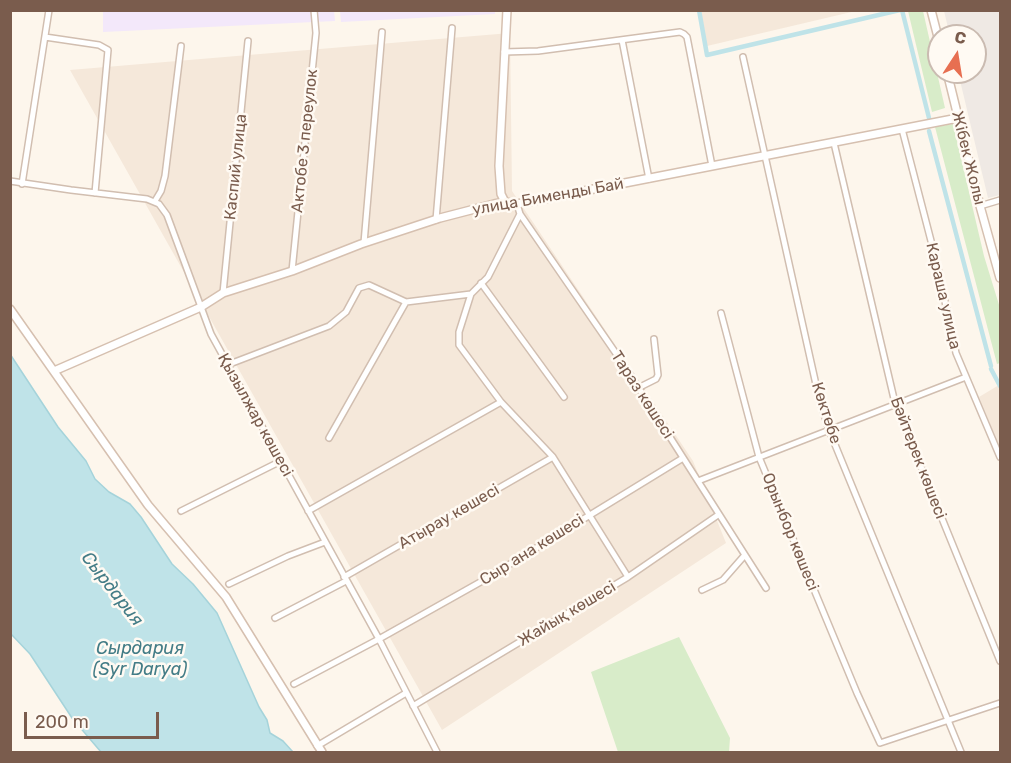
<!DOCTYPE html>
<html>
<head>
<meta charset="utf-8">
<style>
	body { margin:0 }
	#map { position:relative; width:1011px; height:763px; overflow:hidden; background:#fdf6ec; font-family:Rubik,sans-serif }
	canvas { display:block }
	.frame { position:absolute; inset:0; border:12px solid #7a5c4d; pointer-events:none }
	.north { position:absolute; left:927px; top:24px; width:60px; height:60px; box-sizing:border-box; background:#fffaf3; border:2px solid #cabbb1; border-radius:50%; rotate:12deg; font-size:16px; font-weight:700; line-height:24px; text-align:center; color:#7a5c4d }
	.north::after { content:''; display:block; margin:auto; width:21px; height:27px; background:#e76f51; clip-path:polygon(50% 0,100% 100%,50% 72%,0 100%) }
	.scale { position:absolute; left:24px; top:712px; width:135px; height:27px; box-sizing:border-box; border:3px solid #7a5c4d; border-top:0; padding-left:8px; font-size:18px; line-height:21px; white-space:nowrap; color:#7a5c4d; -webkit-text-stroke:4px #fffaf3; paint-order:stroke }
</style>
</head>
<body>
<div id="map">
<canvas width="1011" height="763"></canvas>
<div class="frame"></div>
<div class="north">С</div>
<div class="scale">200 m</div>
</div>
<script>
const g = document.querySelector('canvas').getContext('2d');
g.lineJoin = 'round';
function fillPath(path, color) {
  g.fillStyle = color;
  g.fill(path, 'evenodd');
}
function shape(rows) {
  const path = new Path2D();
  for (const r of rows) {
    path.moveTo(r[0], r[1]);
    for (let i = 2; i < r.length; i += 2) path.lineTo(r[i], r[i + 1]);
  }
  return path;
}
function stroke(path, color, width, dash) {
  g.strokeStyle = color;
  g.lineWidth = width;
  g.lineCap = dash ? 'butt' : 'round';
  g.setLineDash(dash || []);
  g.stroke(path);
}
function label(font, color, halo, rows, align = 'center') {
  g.font = font + ' Rubik,sans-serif';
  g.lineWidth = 5;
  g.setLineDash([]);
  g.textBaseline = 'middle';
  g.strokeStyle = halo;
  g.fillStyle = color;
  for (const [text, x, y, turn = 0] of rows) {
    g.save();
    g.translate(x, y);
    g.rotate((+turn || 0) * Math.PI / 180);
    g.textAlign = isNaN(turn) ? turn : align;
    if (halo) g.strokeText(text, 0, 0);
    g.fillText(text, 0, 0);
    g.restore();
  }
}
const residential = shape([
	[860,10,707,46,701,11],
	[510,33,512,191,693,461,726,543,442,730,70,70],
	[999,385,1000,388,1000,448,979,397]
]);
const industrial = shape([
	[944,11,1000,11,1000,195,988,198,958,72,975,72,975,36,950,36]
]);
const education = shape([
	[334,10,335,21,103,32,103,11],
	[340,11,340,10,495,11,495,14,341,22]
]);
const green = shape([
	[908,11,923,11,945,108,932,112],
	[953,124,984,256,1000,308,1000,363,997,364,935,127],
	[679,637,730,738,729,752,618,752,591,672]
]);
const water = shape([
	[10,354,58,427,86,461,95,479,109,492,130,504,141,517,172,564,193,584,217,613,259,707,267,720,270,733,283,741,293,752,101,752,72,718,30,654,11,634,10,354]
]);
const canal = shape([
	[699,10,707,55,900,10],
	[902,10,929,118],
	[929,131,991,366],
	[991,369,1000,386]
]);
const street = shape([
	[45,37,99,45,108,50,95,193],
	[622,40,649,179],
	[504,52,538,51,680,32,684,34,687,37,712,166],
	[743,57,819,398,829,430,961,752],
	[902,129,937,264,956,353,1000,457],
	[834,143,895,403,1000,661],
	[10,181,71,190,147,199,159,204,167,215,211,334,379,639,437,752],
	[22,184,49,10],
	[155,201,161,191,165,176,181,46],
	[517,204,520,214,626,368,766,588],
	[980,206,1000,200],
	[436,220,452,28],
	[364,243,382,32],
	[292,271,316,33,314,10],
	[481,283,564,397],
	[223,293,248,41],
	[471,294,459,332,459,345,501,402,553,457,628,577],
	[721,313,759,457,857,693,880,743,1000,703],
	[227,365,329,326,346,312,359,288,369,285,406,302,471,294,488,277,520,214],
	[638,388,656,379,658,375,654,339],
	[329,438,406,302],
	[698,481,966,377],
	[181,511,281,461],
	[308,511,501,402],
	[344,577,553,457],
	[229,584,288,556,325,542],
	[702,590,723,580,744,556],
	[275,618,346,581],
	[294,684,379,639,484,580,683,458],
	[413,706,628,577,718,515],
	[317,746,406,693]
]);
const secondary = shape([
	[931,10,939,41],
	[947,72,980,206,1000,278],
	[505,202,501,194,499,166,507,10],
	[10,309,148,505,226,597,322,752],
	[54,371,201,307,223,293,292,271,361,244,440,218,494,204,505,202,517,204,958,118]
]);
const streetNames = [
	["Актобе 3 переулок",305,141,-84],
	["Жібек Жолы",968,158,76],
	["Каспий улица",236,167,-84],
	["улица Бименды Бай",548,197,-10],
	["Караша улица",943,296,77],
	["Тараз көшесі",642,395,57],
	["Көктөбе",826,413,72],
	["Қызылжар көшесі",255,415,61],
	["Бәйтерек көшесі",918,458,69],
	["Атырау көшесі",449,517,-30],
	["Орынбор көшесі",790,532,68],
	["Сыр ана көшесі",532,550,-32],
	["Жайық көшесі",567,614,-31]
];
const waterNames = [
	["Сырдария",112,589,52],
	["Сырдария",140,649],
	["(Syr Darya)",140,670]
];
fillPath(residential, '#f5e8da');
fillPath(industrial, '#efe9e4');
fillPath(education, '#f3e8fa');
fillPath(green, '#d8ecc9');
fillPath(water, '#bfe3e8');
stroke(water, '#a5d3da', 1.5);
stroke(canal, '#bfe3e8', 4.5);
stroke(street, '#d1beb0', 8);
stroke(secondary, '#d6c0b0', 10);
stroke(street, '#fff', 5);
stroke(secondary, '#fff', 7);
label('16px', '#7a5c4d', '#fffaf3', streetNames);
label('italic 18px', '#437c86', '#fffaf3', waterNames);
</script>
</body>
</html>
